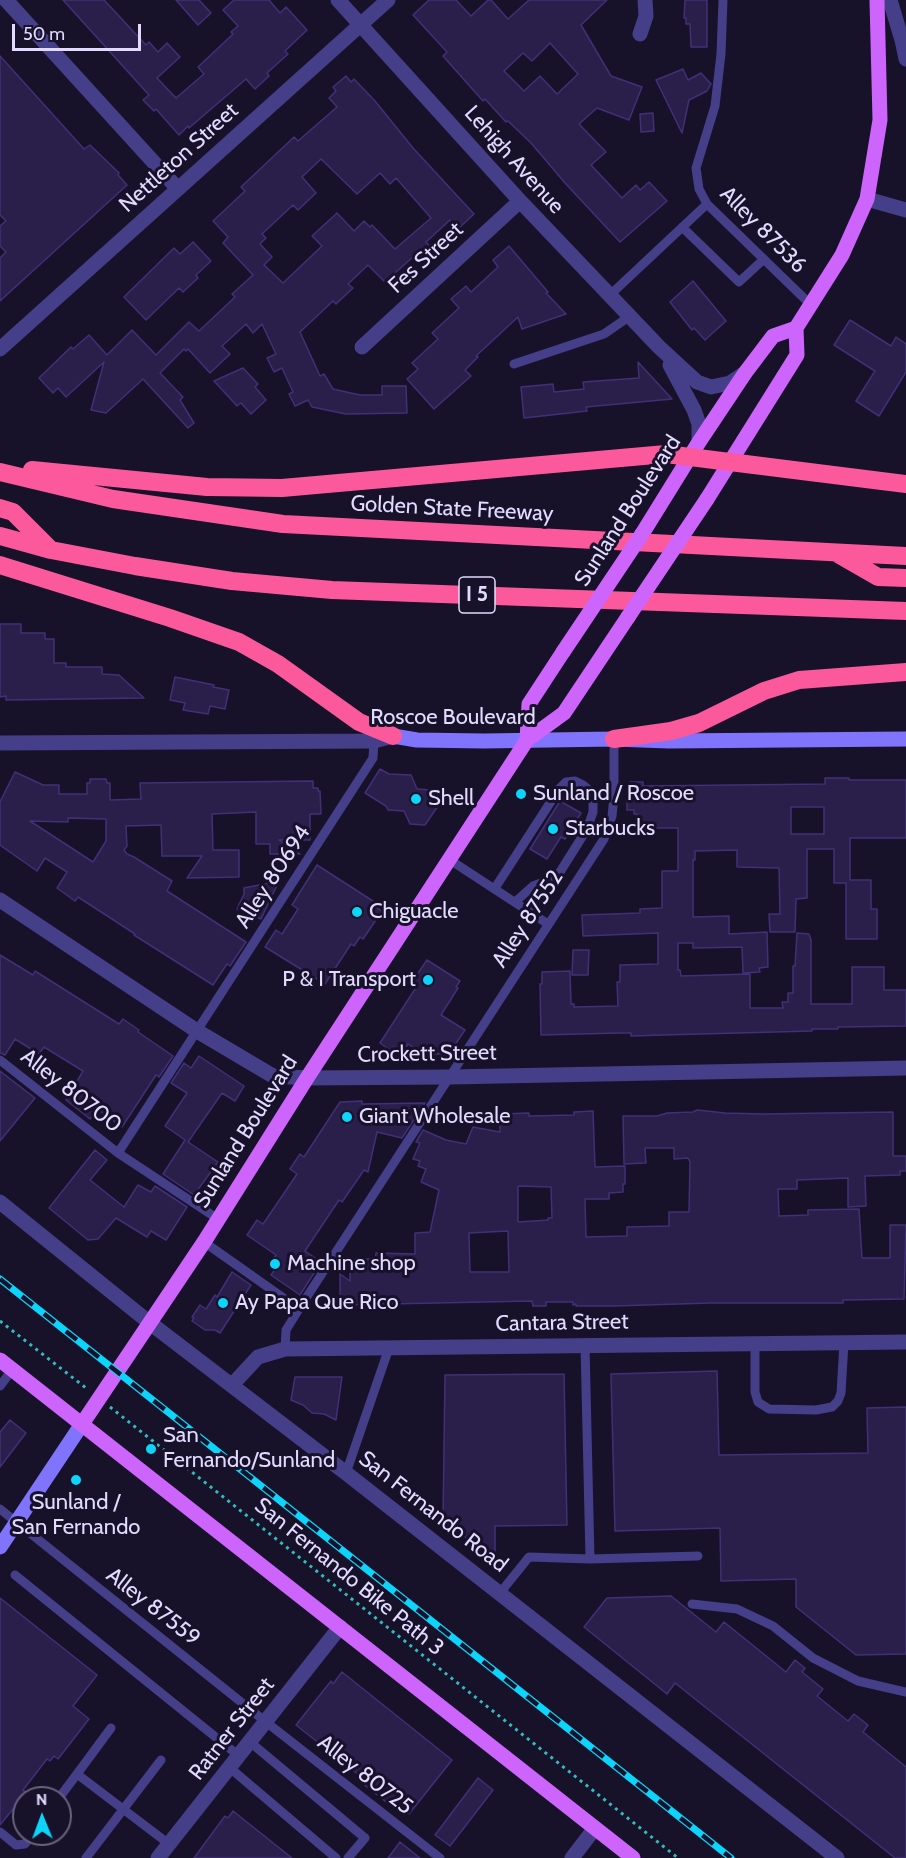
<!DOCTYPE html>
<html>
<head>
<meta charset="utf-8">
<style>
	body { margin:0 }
	#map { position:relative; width:906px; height:1858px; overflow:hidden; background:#17112a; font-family:Cabin,sans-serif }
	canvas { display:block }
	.north { position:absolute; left:12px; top:1786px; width:60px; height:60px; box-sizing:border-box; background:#17112a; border:2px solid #68627f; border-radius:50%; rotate:359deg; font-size:16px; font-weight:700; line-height:24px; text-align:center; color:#e2dbfe }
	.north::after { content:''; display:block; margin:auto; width:21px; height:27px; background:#0cd4fa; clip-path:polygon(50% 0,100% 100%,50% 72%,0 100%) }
	.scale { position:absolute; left:12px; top:24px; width:129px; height:27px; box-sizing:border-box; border:3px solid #e2dbfe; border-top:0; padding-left:8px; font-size:18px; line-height:21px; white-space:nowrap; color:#e2dbfe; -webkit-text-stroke:4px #17112a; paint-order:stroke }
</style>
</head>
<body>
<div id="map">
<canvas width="906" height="1858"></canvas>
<div class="north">N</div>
<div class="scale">50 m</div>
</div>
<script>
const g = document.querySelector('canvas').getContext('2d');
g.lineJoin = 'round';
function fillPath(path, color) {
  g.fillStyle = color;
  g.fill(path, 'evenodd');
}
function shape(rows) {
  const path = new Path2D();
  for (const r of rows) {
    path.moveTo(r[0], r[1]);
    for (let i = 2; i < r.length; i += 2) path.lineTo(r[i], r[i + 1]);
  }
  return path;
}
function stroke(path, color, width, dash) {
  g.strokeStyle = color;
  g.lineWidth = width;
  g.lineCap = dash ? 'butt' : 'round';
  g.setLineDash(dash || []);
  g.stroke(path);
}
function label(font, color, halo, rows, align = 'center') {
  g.font = font + ' Cabin,sans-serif';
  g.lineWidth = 6;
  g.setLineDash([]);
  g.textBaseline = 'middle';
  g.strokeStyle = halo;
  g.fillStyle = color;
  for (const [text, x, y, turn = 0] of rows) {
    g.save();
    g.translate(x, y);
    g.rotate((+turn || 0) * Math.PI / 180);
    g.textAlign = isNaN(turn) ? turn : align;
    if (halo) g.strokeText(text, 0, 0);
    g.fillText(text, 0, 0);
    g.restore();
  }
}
const building = shape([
	[63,0,104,0,146,45,149,42,158,52,167,43,180,57,157,78,176,98,204,74,198,67,233,34,231,32,238,26,223,10,234,0,269,0,280,13,286,7,307,30,285,51,288,54,267,73,269,76,255,89,246,79,189,128,188,126,179,135,156,109,154,111,143,100,149,95,63,0],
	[176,0,199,0,211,13,198,25,176,0],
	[429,0,456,0,471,16,488,0,491,0,508,19,529,0,607,0,581,25,611,76,642,87,629,120,597,108,579,124,606,152,591,165,622,198,636,185,640,190,649,182,667,201,620,242,565,183,531,143,508,121,506,122,485,99,483,101,443,56,447,52,413,15,429,0],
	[550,43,578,74,557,94,540,76,524,91,504,71,523,53,532,61,550,43],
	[685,0,707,0,707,47,691,47,690,24,686,24,686,18,684,18,685,0],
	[0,56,84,149,90,145,119,173,118,175,127,185,0,301,0,258,6,252,0,246,0,226,6,221,0,215,0,56],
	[683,69,688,80,701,73,711,84,707,91,689,100,682,133,656,80,683,69],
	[346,76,351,82,354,79,375,101,413,148,474,214,458,229,450,220,426,242,435,252,421,264,414,256,385,282,368,265,348,284,353,288,336,304,333,301,300,332,320,376,324,374,333,389,360,395,382,395,382,386,406,386,407,413,346,414,312,407,308,400,295,406,289,394,293,392,282,368,274,372,267,358,276,354,262,324,253,333,246,324,222,346,230,354,210,373,188,349,186,351,184,349,160,373,183,397,180,400,194,423,188,428,143,379,106,413,91,410,104,362,66,397,58,388,53,393,39,378,71,347,73,349,89,335,107,355,132,330,156,355,189,322,199,331,235,297,232,294,253,275,223,243,228,237,213,221,245,191,241,187,294,137,298,141,337,107,329,98,336,91,333,87,346,76],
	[321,159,357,194,380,173,390,184,396,178,431,218,395,249,372,225,370,227,364,221,354,231,337,213,312,236,322,246,283,283,264,265,272,257,260,244,266,238,262,234,293,205,298,210,316,193,302,177,321,159],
	[653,113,654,131,641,132,640,114,653,113],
	[193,242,211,261,196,275,198,278,183,292,179,288,146,320,124,297,174,248,180,254,193,242],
	[509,246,548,292,546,293,566,314,522,329,518,317,476,356,478,357,465,370,471,376,434,409,407,379,418,369,412,363,438,339,432,333,459,308,451,299,466,286,471,292,498,267,493,260,509,246],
	[693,281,726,321,705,340,694,328,692,330,670,302,693,281],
	[850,320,891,346,896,337,906,344,906,372,879,416,856,401,875,371,834,345,850,320],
	[638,362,672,399,586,407,587,411,524,418,521,387,553,384,554,392,584,389,583,382,639,378,638,362],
	[243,368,258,384,255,387,266,400,251,414,241,403,237,406,214,381,243,368],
	[0,624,21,624,21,633,45,633,45,639,54,639,54,663,66,663,66,667,102,667,102,674,119,675,144,698,6,700,6,696,0,697,0,624],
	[175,677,214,685,213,687,229,690,225,709,210,706,208,714,183,710,185,703,170,700,175,677],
	[380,769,389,774,411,775,417,789,433,790,440,803,425,825,410,824,404,811,388,810,386,806,365,793,380,769],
	[15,772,43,785,59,785,59,794,87,794,87,783,90,783,90,779,106,779,107,783,110,783,110,800,141,799,140,783,313,781,313,788,318,788,318,791,320,791,321,814,310,814,310,840,279,840,300,854,270,854,270,844,256,844,256,812,212,814,213,850,239,850,239,877,187,878,202,856,162,856,161,825,126,826,127,846,124,850,127,854,134,857,172,881,167,891,246,942,230,966,227,964,213,985,134,935,135,934,78,897,75,901,57,888,67,872,45,858,37,871,0,845,0,802,15,772],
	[68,818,106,819,106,841,93,862,30,821,68,822,68,818],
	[825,778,849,778,849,780,906,780,906,838,850,838,850,880,871,880,871,909,877,909,877,939,846,939,846,883,834,883,834,849,807,849,807,898,796,899,795,932,770,932,769,914,780,914,779,868,737,867,737,850,695,851,695,860,693,860,693,917,729,916,729,934,767,932,768,967,759,968,760,972,743,973,742,947,693,948,693,943,678,943,678,970,680,970,681,976,750,974,750,1008,783,1008,782,1002,788,1002,788,993,793,993,793,966,795,966,797,933,809,934,811,940,811,1004,852,1004,852,967,884,967,884,990,906,990,906,1026,838,1027,838,1029,812,1029,812,1031,663,1035,631,1036,631,1033,620,1033,541,1035,540,984,542,984,542,972,570,971,571,1004,574,1004,574,1007,618,1006,617,982,620,982,620,965,658,964,658,933,583,936,582,915,640,913,640,909,662,908,662,871,678,871,678,828,637,828,637,814,634,814,634,810,627,810,627,786,630,787,630,782,643,782,643,786,825,784,825,778],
	[791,807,824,807,824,834,791,834,791,807],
	[560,801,581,813,565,839,561,837,547,859,530,849,560,801],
	[317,865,376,903,374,906,382,911,363,939,360,937,354,946,351,944,325,984,265,947,276,930,282,934,298,909,292,905,317,865],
	[279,881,261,919,237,909,244,894,244,888,279,881],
	[573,950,589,950,588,975,572,975,573,950],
	[0,955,33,975,35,971,119,1024,123,1019,139,1030,138,1032,173,1056,159,1077,156,1075,122,1127,97,1109,90,1119,66,1100,83,1071,44,1047,39,1054,15,1039,5,1055,0,1053,0,955],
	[427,960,460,981,456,987,458,988,441,1015,465,1030,452,1049,449,1047,444,1054,423,1054,408,1044,402,1053,394,1047,391,1051,380,1043,417,986,412,982,427,960],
	[199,1056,244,1086,235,1101,222,1093,188,1142,218,1162,194,1195,163,1174,185,1140,165,1126,187,1093,171,1083,184,1063,191,1068,199,1056],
	[0,1071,35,1098,0,1141,0,1071],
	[362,1101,362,1104,425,1103,402,1138,377,1132,368,1172,364,1170,342,1202,339,1200,305,1251,321,1262,300,1295,271,1275,278,1265,272,1261,276,1255,247,1235,257,1220,263,1224,274,1208,297,1174,290,1169,300,1154,304,1157,340,1102,362,1101],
	[697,1110,725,1113,764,1114,893,1112,893,1156,906,1156,906,1171,900,1171,900,1175,865,1176,866,1206,848,1207,848,1178,797,1180,797,1189,778,1189,779,1216,808,1215,808,1210,859,1209,862,1258,890,1258,890,1225,906,1225,904,1299,843,1300,843,1303,710,1303,614,1306,576,1306,576,1304,573,1305,573,1302,546,1302,546,1306,533,1306,532,1301,340,1305,340,1274,350,1281,350,1259,375,1259,376,1253,415,1254,415,1233,430,1232,439,1190,421,1182,426,1169,418,1166,420,1161,413,1159,420,1143,416,1142,423,1130,446,1140,466,1144,473,1127,500,1132,500,1114,529,1113,529,1116,574,1115,574,1112,593,1111,595,1167,625,1166,625,1184,623,1184,623,1192,609,1193,609,1199,585,1199,586,1237,627,1236,627,1227,669,1226,669,1212,689,1212,690,1162,688,1158,674,1159,674,1148,645,1148,646,1163,624,1164,623,1116,657,1116,667,1113,693,1112,697,1110],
	[518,1186,551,1187,552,1218,548,1218,548,1220,518,1222,518,1186],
	[508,1231,509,1272,470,1272,469,1233,508,1231],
	[95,1150,107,1160,90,1180,124,1207,138,1185,151,1192,155,1186,187,1207,166,1240,151,1231,147,1237,116,1218,98,1239,88,1240,49,1208,95,1150],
	[232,1272,251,1285,220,1333,215,1330,205,1330,192,1321,194,1318,192,1317,200,1305,206,1309,215,1295,217,1297,232,1272],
	[717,1371,719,1455,868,1453,867,1408,906,1407,906,1654,856,1655,796,1607,796,1579,721,1581,720,1528,615,1531,611,1374,717,1371],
	[564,1374,567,1525,495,1526,495,1556,480,1545,478,1547,443,1520,445,1375,564,1374],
	[295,1377,342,1377,336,1420,324,1414,312,1413,303,1405,291,1400,295,1377],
	[10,1420,26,1433,0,1467,0,1432,10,1420],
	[671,1596,716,1632,724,1622,786,1672,795,1660,805,1668,802,1672,823,1689,817,1696,848,1721,854,1714,868,1725,863,1732,906,1767,906,1858,895,1858,675,1683,667,1694,584,1627,607,1598,671,1596],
	[0,1598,97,1675,73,1706,89,1719,58,1759,54,1756,50,1761,47,1759,23,1790,26,1793,0,1825,0,1598],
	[342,1672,452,1760,409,1814,394,1802,391,1806,361,1782,364,1779,296,1725,331,1681,333,1684,342,1672],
	[478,1778,493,1790,450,1846,435,1835,478,1778],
	[233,1811,292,1858,194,1858,225,1816,228,1818,233,1811],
	[400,1842,420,1858,388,1858,400,1842]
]);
const path = shape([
	[0,1321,86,1388],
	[110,1407,678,1858]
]);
const service = shape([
	[723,0,721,54,715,106,696,168,699,189,707,204,811,305],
	[682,227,739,282,764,259],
	[610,295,707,204],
	[514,364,604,334,630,316],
	[450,860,548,924],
	[495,888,559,789,566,782,575,781,583,785,589,790,593,798,593,812,587,829,560,872,552,879,533,886,515,902],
	[0,1060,118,1153,218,1219],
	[118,1153,373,758,374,741],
	[204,1242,299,1309],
	[755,1344,755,1392,758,1402,769,1409,816,1410,832,1407,838,1401,841,1393,844,1343],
	[285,1349,286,1330,299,1309,604,839,612,816,614,796,614,739],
	[0,1386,12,1370],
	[346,1473,389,1348],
	[0,1509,266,1722,440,1858],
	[590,1559,698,1556],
	[15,1575,239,1756],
	[500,1593,529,1557,590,1559,585,1345],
	[692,1604,737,1609,773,1626,813,1658,858,1681,906,1692],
	[250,1742,365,1838,348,1858],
	[230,1768,336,1858],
	[77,1774,111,1728],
	[59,1798,77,1774,169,1844],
	[0,1832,16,1845,25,1844,32,1834],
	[86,1858,161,1760]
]);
const minor = shape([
	[6,0,178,189],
	[338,0,520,201,659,347,697,382,711,387,730,383,745,373],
	[890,0,902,40,906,59],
	[640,34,646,16,645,0],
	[867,199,906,210],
	[362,347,520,201],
	[0,349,388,0],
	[670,365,694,410,699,424,699,442],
	[0,743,374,741,393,736],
	[0,900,197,1031,273,1076,307,1078,450,1077,906,1068],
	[0,1202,150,1323,346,1473,837,1858],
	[232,1385,258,1357,285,1349,906,1342],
	[158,1858,340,1627],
	[572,1858,595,1828]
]);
const secondary = shape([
	[393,736,417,740,484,741,614,739,669,741,906,739],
	[0,1547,82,1424]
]);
const primary = shape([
	[707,499,797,355,796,328,842,255,867,199,880,120,877,0],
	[642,534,699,442,745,373,773,336,796,328],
	[527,740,529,704,563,652],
	[0,1360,633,1858],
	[82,1424,204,1242,307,1078,527,740,564,713,628,617]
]);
const motorway = shape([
	[32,470,207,487,282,488,666,454,906,484],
	[0,472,113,499,283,524,906,556],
	[0,508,13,512,50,549],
	[0,536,51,550,135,566,232,581,332,590,906,611],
	[838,554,878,577,906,578],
	[0,565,170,618,239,642,278,664,359,722,393,736],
	[614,739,671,731,699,723,764,691,799,680,906,672]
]);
const rail = shape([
	[0,1279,731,1858]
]);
const primaryBridge = shape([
	[628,617,707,499],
	[563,652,642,534]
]);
const markers = [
	[521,794,6,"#0cd4fa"],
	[416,799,6,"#0cd4fa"],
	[553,829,6,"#0cd4fa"],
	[357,912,6,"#0cd4fa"],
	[428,980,6,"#0cd4fa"],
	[347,1117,6,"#0cd4fa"],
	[275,1264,6,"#0cd4fa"],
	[223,1303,6,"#0cd4fa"],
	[151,1449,6,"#0cd4fa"],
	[76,1480,6,"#0cd4fa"]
];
const shields = [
	[477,595,36]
];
const shieldNames = [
	["I 5",477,595]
];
const streetNames = [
	["Nettleton Street",179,158,-42],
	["Lehigh Avenue",514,160,48],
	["Alley 87536",763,230,45],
	["Fes Street",426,258,-43],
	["Golden State Freeway",452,509,3],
	["Sunland Boulevard",628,511,-57],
	["Roscoe Boulevard",453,718],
	["Alley 80694",273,877,-57],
	["Alley 87552",528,919,-57],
	["Crockett Street",427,1054,-1],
	["Alley 80700",71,1091,38],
	["Sunland Boulevard",246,1132,-58],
	["Cantara Street",562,1323,-1],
	["San Fernando Road",433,1512,38],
	["San Fernando Bike Path 3",349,1577,39],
	["Alley 87559",153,1607,38],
	["Ratner Street",232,1729,-52],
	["Alley 80725",365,1775,38]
];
const poiNames = [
	["Sunland / Roscoe",533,794],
	["Shell",428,799],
	["Starbucks",565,829],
	["Chiguacle",369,912],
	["P & I Transport",416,980,"right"],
	["Giant Wholesale",359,1117],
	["Machine shop",287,1264],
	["Ay Papa Que Rico",235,1303],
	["San",163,1436],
	["Fernando/Sunland",163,1461],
	["Sunland /",76,1503,"center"],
	["San Fernando",76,1528,"center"]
];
fillPath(building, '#2a1e4b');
stroke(building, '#423076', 1.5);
stroke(path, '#3bb', 3, [3, 4.5]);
stroke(service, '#453e88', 9);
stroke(minor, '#453e88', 15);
stroke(secondary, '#8074fc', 15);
stroke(primary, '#cd65fc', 15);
stroke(motorway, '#fc599d', 18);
stroke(rail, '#0cd4fa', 7);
stroke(rail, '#17112a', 4.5, [14]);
stroke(primaryBridge, '#cd65fc', 15);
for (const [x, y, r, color] of markers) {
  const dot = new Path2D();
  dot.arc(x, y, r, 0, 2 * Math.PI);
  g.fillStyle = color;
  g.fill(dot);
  stroke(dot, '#17112a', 2);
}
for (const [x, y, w] of shields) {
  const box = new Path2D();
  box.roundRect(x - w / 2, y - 18, w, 36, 4.5);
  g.fillStyle = '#17112a';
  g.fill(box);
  stroke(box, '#e2dbfe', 1.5);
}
label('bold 21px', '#e2dbfe', null, shieldNames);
label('22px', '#e2dbfe', '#17112a', streetNames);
label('22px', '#e2dbfe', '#17112a', poiNames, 'left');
</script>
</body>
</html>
